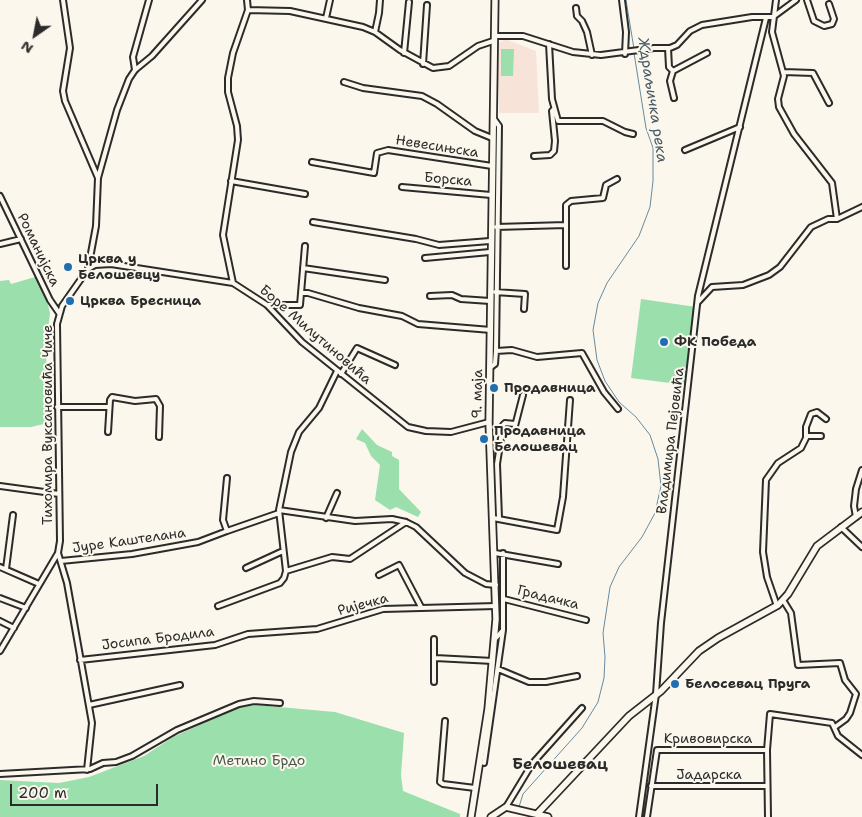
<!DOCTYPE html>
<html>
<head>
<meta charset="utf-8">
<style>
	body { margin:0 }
	#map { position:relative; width:862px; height:817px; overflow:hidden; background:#fbf7ec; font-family:"Shantell Sans",sans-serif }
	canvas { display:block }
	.north { position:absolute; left:10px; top:10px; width:50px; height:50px; -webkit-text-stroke:4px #fbf7ec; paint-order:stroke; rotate:213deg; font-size:14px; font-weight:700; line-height:20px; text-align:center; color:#2b2b2b }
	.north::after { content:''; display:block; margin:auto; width:18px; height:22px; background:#2b2b2b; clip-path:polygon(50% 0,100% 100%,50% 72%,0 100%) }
	.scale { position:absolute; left:10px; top:784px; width:148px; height:22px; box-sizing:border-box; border:2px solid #2b2b2b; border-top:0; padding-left:6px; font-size:15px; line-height:18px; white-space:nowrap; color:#2b2b2b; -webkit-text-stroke:4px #fbf7ec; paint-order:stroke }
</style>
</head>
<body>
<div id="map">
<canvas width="862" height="817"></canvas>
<div class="north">N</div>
<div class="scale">200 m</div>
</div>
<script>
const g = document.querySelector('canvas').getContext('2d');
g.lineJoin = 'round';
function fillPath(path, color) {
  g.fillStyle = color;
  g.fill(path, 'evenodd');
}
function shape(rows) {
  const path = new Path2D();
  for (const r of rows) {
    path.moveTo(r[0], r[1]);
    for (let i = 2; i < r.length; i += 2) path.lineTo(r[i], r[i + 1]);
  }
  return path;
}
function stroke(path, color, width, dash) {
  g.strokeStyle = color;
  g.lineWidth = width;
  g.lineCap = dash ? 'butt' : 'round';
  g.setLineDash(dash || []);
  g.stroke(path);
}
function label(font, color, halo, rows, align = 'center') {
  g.font = font + ' "Shantell Sans",sans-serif';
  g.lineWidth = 4;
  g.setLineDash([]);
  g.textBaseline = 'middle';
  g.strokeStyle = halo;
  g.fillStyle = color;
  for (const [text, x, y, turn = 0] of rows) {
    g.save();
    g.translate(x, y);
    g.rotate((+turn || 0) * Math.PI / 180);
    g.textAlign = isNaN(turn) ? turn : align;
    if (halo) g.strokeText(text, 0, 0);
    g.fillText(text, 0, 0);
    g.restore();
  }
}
const built = shape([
	[505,39,536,51,539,113,499,113,497,44]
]);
const green = shape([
	[501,49,514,49,513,76,501,76],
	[35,277,46,297,50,313,46,348,48,423,31,427,0,427,0,281,9,280,11,284],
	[641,299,696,307,686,385,631,378],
	[362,429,377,445,392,452,392,456,399,460,399,489,421,512,418,517,396,507,390,510,375,500,380,465,371,456,365,443,356,439],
	[257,705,335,712,404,733,401,775,403,791,460,814,460,817,0,817,0,780,59,783,89,777,144,756,173,737,217,717,241,707]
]);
const stream = shape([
	[626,0,634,49],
	[519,807,523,794,582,728,598,702,604,678,605,657,603,633,610,587,619,567,642,537,655,513,661,486,658,459,650,435,636,417,619,402,605,381,597,360,593,330,598,303,607,283,639,236,650,207,653,181,653,148,646,128,634,53]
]);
const street = shape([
	[63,0,70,48,63,91,65,101,98,178],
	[622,0,626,32,625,54],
	[776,0,772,32,784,76,778,99,779,107,794,134,832,183,837,219],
	[807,0,814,21,824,26,832,24,834,19,829,4],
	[576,8,577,16,582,21,587,32,592,55],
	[248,10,290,11,363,27,375,32,400,50,433,68,449,66,478,46,493,41],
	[326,18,330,0],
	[375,32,379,13,380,0],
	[494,36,523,36,573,52,601,55,654,48,670,48,677,45,690,31,702,25,752,17,773,17,796,0],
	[549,44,552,99,558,121,603,121,625,132,633,134],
	[668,48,669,67,673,71],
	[404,53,409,2],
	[423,64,427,5],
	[135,70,133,57,149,0],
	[784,72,813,73,829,103],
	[344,82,363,88,422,96,437,104,475,131,492,138],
	[674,98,670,81,673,71,707,53],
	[685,150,740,127],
	[534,156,550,155,554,151,555,141,552,111,554,109],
	[312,162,374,173,377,153,388,150,492,166],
	[231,181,305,194],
	[402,187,491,195],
	[0,196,50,300,59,313],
	[313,222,416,239,439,245,490,241],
	[496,227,566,225],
	[0,244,21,239],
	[425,258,490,252],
	[566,266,566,205,571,201,603,198,606,185,617,179],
	[303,268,385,280],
	[88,269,95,265,111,264,233,283,267,305,302,342,408,427,426,431,451,432,489,422],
	[233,283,223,235,238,140,237,126,228,92,228,78,233,53,248,10,247,0],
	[495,292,525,294,524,309],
	[302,293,308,293,359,308,402,316,418,324,491,330],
	[430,296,452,295,461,299,490,301],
	[698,302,712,287,743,285,769,275,780,267,811,227,828,219,837,219,862,207],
	[267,305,300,305,305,246],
	[496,351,512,350,537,357,582,353,604,392,618,409],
	[491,367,495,364,496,351,499,126,494,119],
	[341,374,357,348,395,365],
	[57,407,109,407],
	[514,430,523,395],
	[108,432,110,400,112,397,135,401,156,399,160,406,159,437],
	[806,437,806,427,811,414,817,412,826,419],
	[227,478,223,520,227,531,279,513],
	[0,486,59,494],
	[279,510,355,521,392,519,406,522,416,527,465,573,486,584,496,585],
	[856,517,854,506,856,489,862,470],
	[326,518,337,493],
	[493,518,557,530,563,497,570,400],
	[499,518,497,464,503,425,505,423,515,424],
	[841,527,862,547],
	[495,553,558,564],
	[61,561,132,554,198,542,227,531],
	[0,567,39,584],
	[246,568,283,551],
	[6,569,13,515],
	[286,571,332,557,350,559,406,522],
	[379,575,399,565,421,607],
	[0,598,26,608],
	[504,599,586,620],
	[783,600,791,613,798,665,840,663,845,680,856,694,850,713,846,719,835,727],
	[218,606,280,583,284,578,286,571,279,510,291,452,299,432,319,408,337,371],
	[777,606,767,577,763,552,766,480,778,463,801,448,807,436,821,436],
	[0,621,14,628],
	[496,638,503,630,503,553],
	[0,651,58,553],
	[435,658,493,661],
	[80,660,215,645,248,634,317,629,383,609,496,606],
	[498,669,529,682,546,682,577,676],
	[434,682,434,639],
	[89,705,180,685],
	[445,721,440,782,443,784,475,788],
	[483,740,488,735,503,630],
	[484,763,488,735],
	[87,770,92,723,67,583,58,553,60,541,57,324,62,306,88,269,96,226,98,178,117,110,129,79,135,70,152,56,202,0],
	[0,774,90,769,103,763,116,762,132,756,177,730,239,704,254,701,280,703],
	[651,786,767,786],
	[506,807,532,764,582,708],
	[639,817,656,694,661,623,698,296,766,18],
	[647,817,657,750,767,750],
	[768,817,767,750,770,714,832,723,838,736,862,755]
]);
const secondary = shape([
	[538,813,629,716,661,691,699,651,718,638,778,605,788,594,817,546,862,512],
	[471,817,488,709,496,619,489,422,495,0],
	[491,817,506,807,548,817]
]);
const markers = [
	[68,267,5,"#1f6fb2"],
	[70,301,5,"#1f6fb2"],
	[664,342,5,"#1f6fb2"],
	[494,388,5,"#1f6fb2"],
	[484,439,5,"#1f6fb2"],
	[675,684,5,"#1f6fb2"]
];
const streetNames = [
	["Невесињска",437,147,9],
	["Борска",448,180,5],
	["Романијска",38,250,64],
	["Боре Милутиновића",315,335,41],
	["9. маја",478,394,-89],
	["Тихомира Вуксановића Чиче",48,425,-90],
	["Владимира Пејовића",671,441,-83],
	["Јуре Каштелана",129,541,-8],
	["Градачка",548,598,14],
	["Ријечка",363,605,-15],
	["Јосипа Бродила",158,639,-7],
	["Кривовирска",708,739],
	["Јадарска",709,775]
];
const poiNames = [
	["Црква у",78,259],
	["Белошевцу",78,275],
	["Црква Бресница",80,301],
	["ФК Победа",674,342],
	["Продавница",504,388],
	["Продавница",494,431],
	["Белошевац",494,447],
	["Белосевац Пруга",685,684]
];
const parkNames = [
	["Метино Брдо",259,761]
];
const waterNames = [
	["Ждраљичка река",652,100,81]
];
const quarterNames = [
	["Белошевац",560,765]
];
fillPath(built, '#f7e3d8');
fillPath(green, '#9adfac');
stroke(stream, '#668aa0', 1);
stroke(street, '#2b2b2b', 8);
stroke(secondary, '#2b2b2b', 9);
stroke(street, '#fbf7ec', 4);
stroke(secondary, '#fbf7ec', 5.5);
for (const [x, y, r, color] of markers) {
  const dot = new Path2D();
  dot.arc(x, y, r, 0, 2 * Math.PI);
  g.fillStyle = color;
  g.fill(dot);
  stroke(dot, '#fbf7ec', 2);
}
label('14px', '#2b2b2b', '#fbf7ec', streetNames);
label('bold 14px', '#2b2b2b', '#fbf7ec', poiNames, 'left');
label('14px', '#47584b', '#fbf7ec', parkNames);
label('italic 15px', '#495b66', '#fbf7ec', waterNames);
label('bold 16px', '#2b2b2b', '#fbf7ec', quarterNames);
</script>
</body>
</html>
